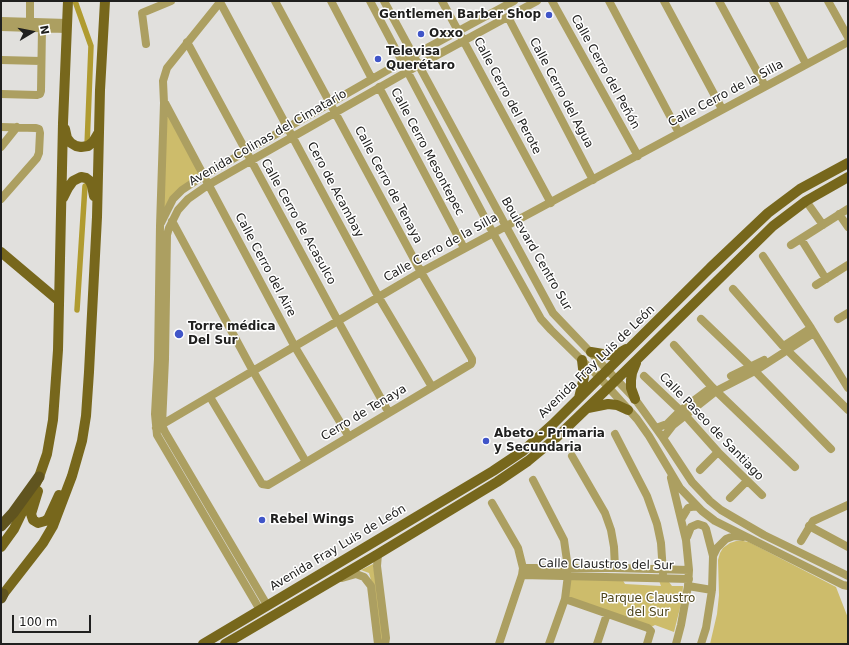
<!DOCTYPE html>
<html>
<head>
<meta charset="utf-8">
<style>
	body { margin:0 }
	#map { position:relative; width:849px; height:645px; overflow:hidden; background:#e1e0dd; font-family:"DejaVu Sans",sans-serif }
	canvas { display:block }
	.frame { position:absolute; inset:0; border:2px solid #20201f; pointer-events:none }
	.north { position:absolute; left:12px; top:12px; width:40px; height:40px; -webkit-text-stroke:3px #fff; paint-order:stroke; rotate:80deg; font-size:11px; font-weight:700; line-height:16px; text-align:center; color:#20201f }
	.north::after { content:''; display:block; margin:auto; width:14px; height:18px; background:#20201f; clip-path:polygon(50% 0,100% 100%,50% 72%,0 100%) }
	.scale { position:absolute; left:12px; top:615px; width:79px; height:18px; box-sizing:border-box; border:2px solid #20201f; border-top:0; padding-left:5px; font-size:12px; line-height:14px; white-space:nowrap; color:#20201f; -webkit-text-stroke:3px #fff; paint-order:stroke }
</style>
</head>
<body>
<div id="map">
<canvas width="849" height="645"></canvas>
<div class="frame"></div>
<div class="north">N</div>
<div class="scale">100 m</div>
</div>
<script>
const g = document.querySelector('canvas').getContext('2d');
g.lineJoin = 'round';
function fillPath(path, color) {
  g.fillStyle = color;
  g.fill(path, 'evenodd');
}
function shape(rows) {
  const path = new Path2D();
  for (const r of rows) {
    path.moveTo(r[0], r[1]);
    for (let i = 2; i < r.length; i += 2) path.lineTo(r[i], r[i + 1]);
  }
  return path;
}
function stroke(path, color, width, dash) {
  g.strokeStyle = color;
  g.lineWidth = width;
  g.lineCap = dash ? 'butt' : 'round';
  g.setLineDash(dash || []);
  g.stroke(path);
}
function label(font, color, halo, rows, align = 'center') {
  g.font = font + ' "DejaVu Sans",sans-serif';
  g.lineWidth = 3;
  g.setLineDash([]);
  g.textBaseline = 'middle';
  g.strokeStyle = halo;
  g.fillStyle = color;
  for (const [text, x, y, turn = 0] of rows) {
    g.save();
    g.translate(x, y);
    g.rotate((+turn || 0) * Math.PI / 180);
    g.textAlign = isNaN(turn) ? turn : align;
    if (halo) g.strokeText(text, 0, 0);
    g.fillText(text, 0, 0);
    g.restore();
  }
}
const green = shape([
	[164,103,203,176,182,190,160,226],
	[736,541,743,541,749,542,836,587,848,618,848,644,710,644,717,614,719,595,718,560,720,553,723,548,730,543],
	[373,564,385,637,379,644,373,587,369,573,361,570],
	[568,575,621,577,625,584,661,586,658,578,666,578,672,586,683,586,682,600,674,632,655,625,649,628,565,599]
]);
const canal = shape([
	[75,1,91,46,87,146],
	[77,310,85,186]
]);
const minor = shape([
	[221,1,167,68,163,81,164,103,160,226,158,359,155,414,157,435,260,610],
	[331,1,372,79],
	[370,1,493,233,541,319,551,330,600,378,637,419,649,436,680,488,702,511,715,521,843,585,848,586],
	[384,1,553,313,635,399,663,438,692,482,710,501,721,510,764,535,848,576],
	[442,1,551,203],
	[552,1,638,156],
	[609,1,679,133],
	[664,1,722,109],
	[719,1,765,86],
	[773,1,806,64],
	[828,1,848,37],
	[220,2,378,296,432,387],
	[508,17,593,180],
	[1,21,67,23],
	[1,27,66,29],
	[30,27,30,1],
	[187,42,338,321,389,413],
	[146,44,142,13,171,1],
	[1,60,41,61],
	[379,87,464,248],
	[1,94,37,95,40,94,41,91,42,28],
	[165,103,295,347,349,437],
	[1,127,36,128,39,129,40,133,39,153,37,158,1,199],
	[1,147,17,127],
	[806,201,823,225],
	[839,214,848,227],
	[172,221,253,371,306,462],
	[161,223,173,199,182,190,203,176,414,55,514,1],
	[801,239,826,279],
	[791,245,848,209],
	[763,256,811,328,848,388],
	[816,285,848,265],
	[733,289,783,346,848,410],
	[701,319,751,367,831,449],
	[838,319,848,313],
	[674,345,712,387,795,467],
	[785,345,811,328],
	[644,376,685,415,718,452,762,495],
	[731,376,764,360],
	[210,397,262,484,268,485,471,364,472,362,472,359,421,272,275,1],
	[156,428,421,272,848,42],
	[656,428,667,424,680,411,708,390],
	[615,434,647,496,657,524,661,543,663,573],
	[663,438,673,425,716,391,755,371,814,333],
	[572,456,605,513,611,530,614,547,615,568],
	[700,470,718,452],
	[671,478,686,540,689,570,688,586,681,625,676,644],
	[533,480,564,540,568,568],
	[730,498,747,481],
	[492,503,518,548,523,568,522,575,499,644],
	[682,518,688,508,691,507,697,506],
	[809,526,848,547],
	[687,537,691,527,698,524,704,526,706,529,713,556],
	[801,541,813,521,848,505],
	[378,554,377,566,386,638,385,644],
	[523,568,615,568,689,570],
	[522,575,689,579],
	[342,578,356,574,364,577,371,586,378,644],
	[688,586,712,590],
	[565,599,648,628,651,631,650,634,647,644],
	[267,605,165,432,162,425,165,359,167,235,169,228,178,210,188,199,208,185,419,65,537,1],
	[549,644,565,599,568,575],
	[597,644,607,614],
	[701,644,706,628,712,590,713,556,717,548,726,539,734,536,743,537]
]);
const major = shape([
	[65,129,67,138,71,143,76,146,81,147,88,146,93,142,99,132],
	[63,198,68,188,73,181,81,177,86,178,90,181,92,186,94,196],
	[1,252,59,301],
	[591,352,609,355,619,353,626,349],
	[579,398,584,377,582,360],
	[635,399,631,388,631,380,632,373,636,363],
	[588,408,608,404,617,405,628,410],
	[38,491,31,514,33,520,38,523,45,521,48,519,59,495],
	[1,547,14,529,39,477,47,454,53,420,58,350,63,123,68,1],
	[1,597,43,543,53,526,72,476,82,441,86,416,89,372,97,217,100,90,105,1],
	[203,644,493,471,523,451,553,424,710,268,768,213,800,189,848,163],
	[225,644,378,554,497,482,528,461,557,437,609,387,773,226,806,201,848,177]
]);
const highway = shape([
	[1,526,13,513,39,477],
	[1,598,3,594]
]);
const markers = [
	[549,15,4,"#4055c8"],
	[421,34,4,"#4055c8"],
	[378,59,4,"#4055c8"],
	[179,334,5,"#4055c8"],
	[486,441,4,"#4055c8"],
	[262,520,4,"#4055c8"]
];
const poiNames = [
	["Gentlemen Barber Shop",541,15,"right"],
	["Oxxo",429,34],
	["Televisa",386,52],
	["Querétaro",386,66],
	["Torre médica",188,327],
	["Del Sur",188,341],
	["Abeto - Primaria",494,434],
	["y Secundaria",494,448],
	["Rebel Wings",270,520]
];
const streetNames = [
	["Calle Cerro del Peñón",605,72,61],
	["Calle Cerro del Agua",561,93,62],
	["Calle Cerro de la Silla",726,94,-28],
	["Calle Cerro del Perote",507,96,62],
	["Avenida Colinas del Cimatario",268,138,-30],
	["Calle Cerro Mesontepec",427,152,62],
	["Calle Cerro de Tenaya",388,185,62],
	["Cero de Acambay",335,190,62],
	["Calle Cerro de Acasulco",298,222,61],
	["Calle Cerro de la Silla",441,248,-29],
	["Boulevard Centro Sur",536,254,60],
	["Calle Cerro del Aire",265,265,62],
	["Avenida Fray Luis de León",597,362,-44],
	["Cerro de Tenaya",364,413,-31],
	["Calle Paseo de Santiago",711,427,46],
	["Avenida Fray Luis de León",338,548,-31],
	["Calle Claustros del Sur",606,565,1]
];
const parkNames = [
	["Parque Claustro",648,599],
	["del Sur",648,613]
];
fillPath(green, '#cdbc6b');
stroke(canal, '#b09b30', 5.5);
stroke(minor, '#ac9f61', 8);
stroke(major, '#77671c', 10);
stroke(highway, '#60541f', 11);
for (const [x, y, r, color] of markers) {
  const dot = new Path2D();
  dot.arc(x, y, r, 0, 2 * Math.PI);
  g.fillStyle = color;
  g.fill(dot);
  stroke(dot, '#fff', 1.5);
}
label('bold 12px', '#20201f', '#fff', poiNames, 'left');
label('12px', '#20201f', '#fff', streetNames);
label('12px', '#50471d', '#fff', parkNames);
</script>
</body>
</html>
